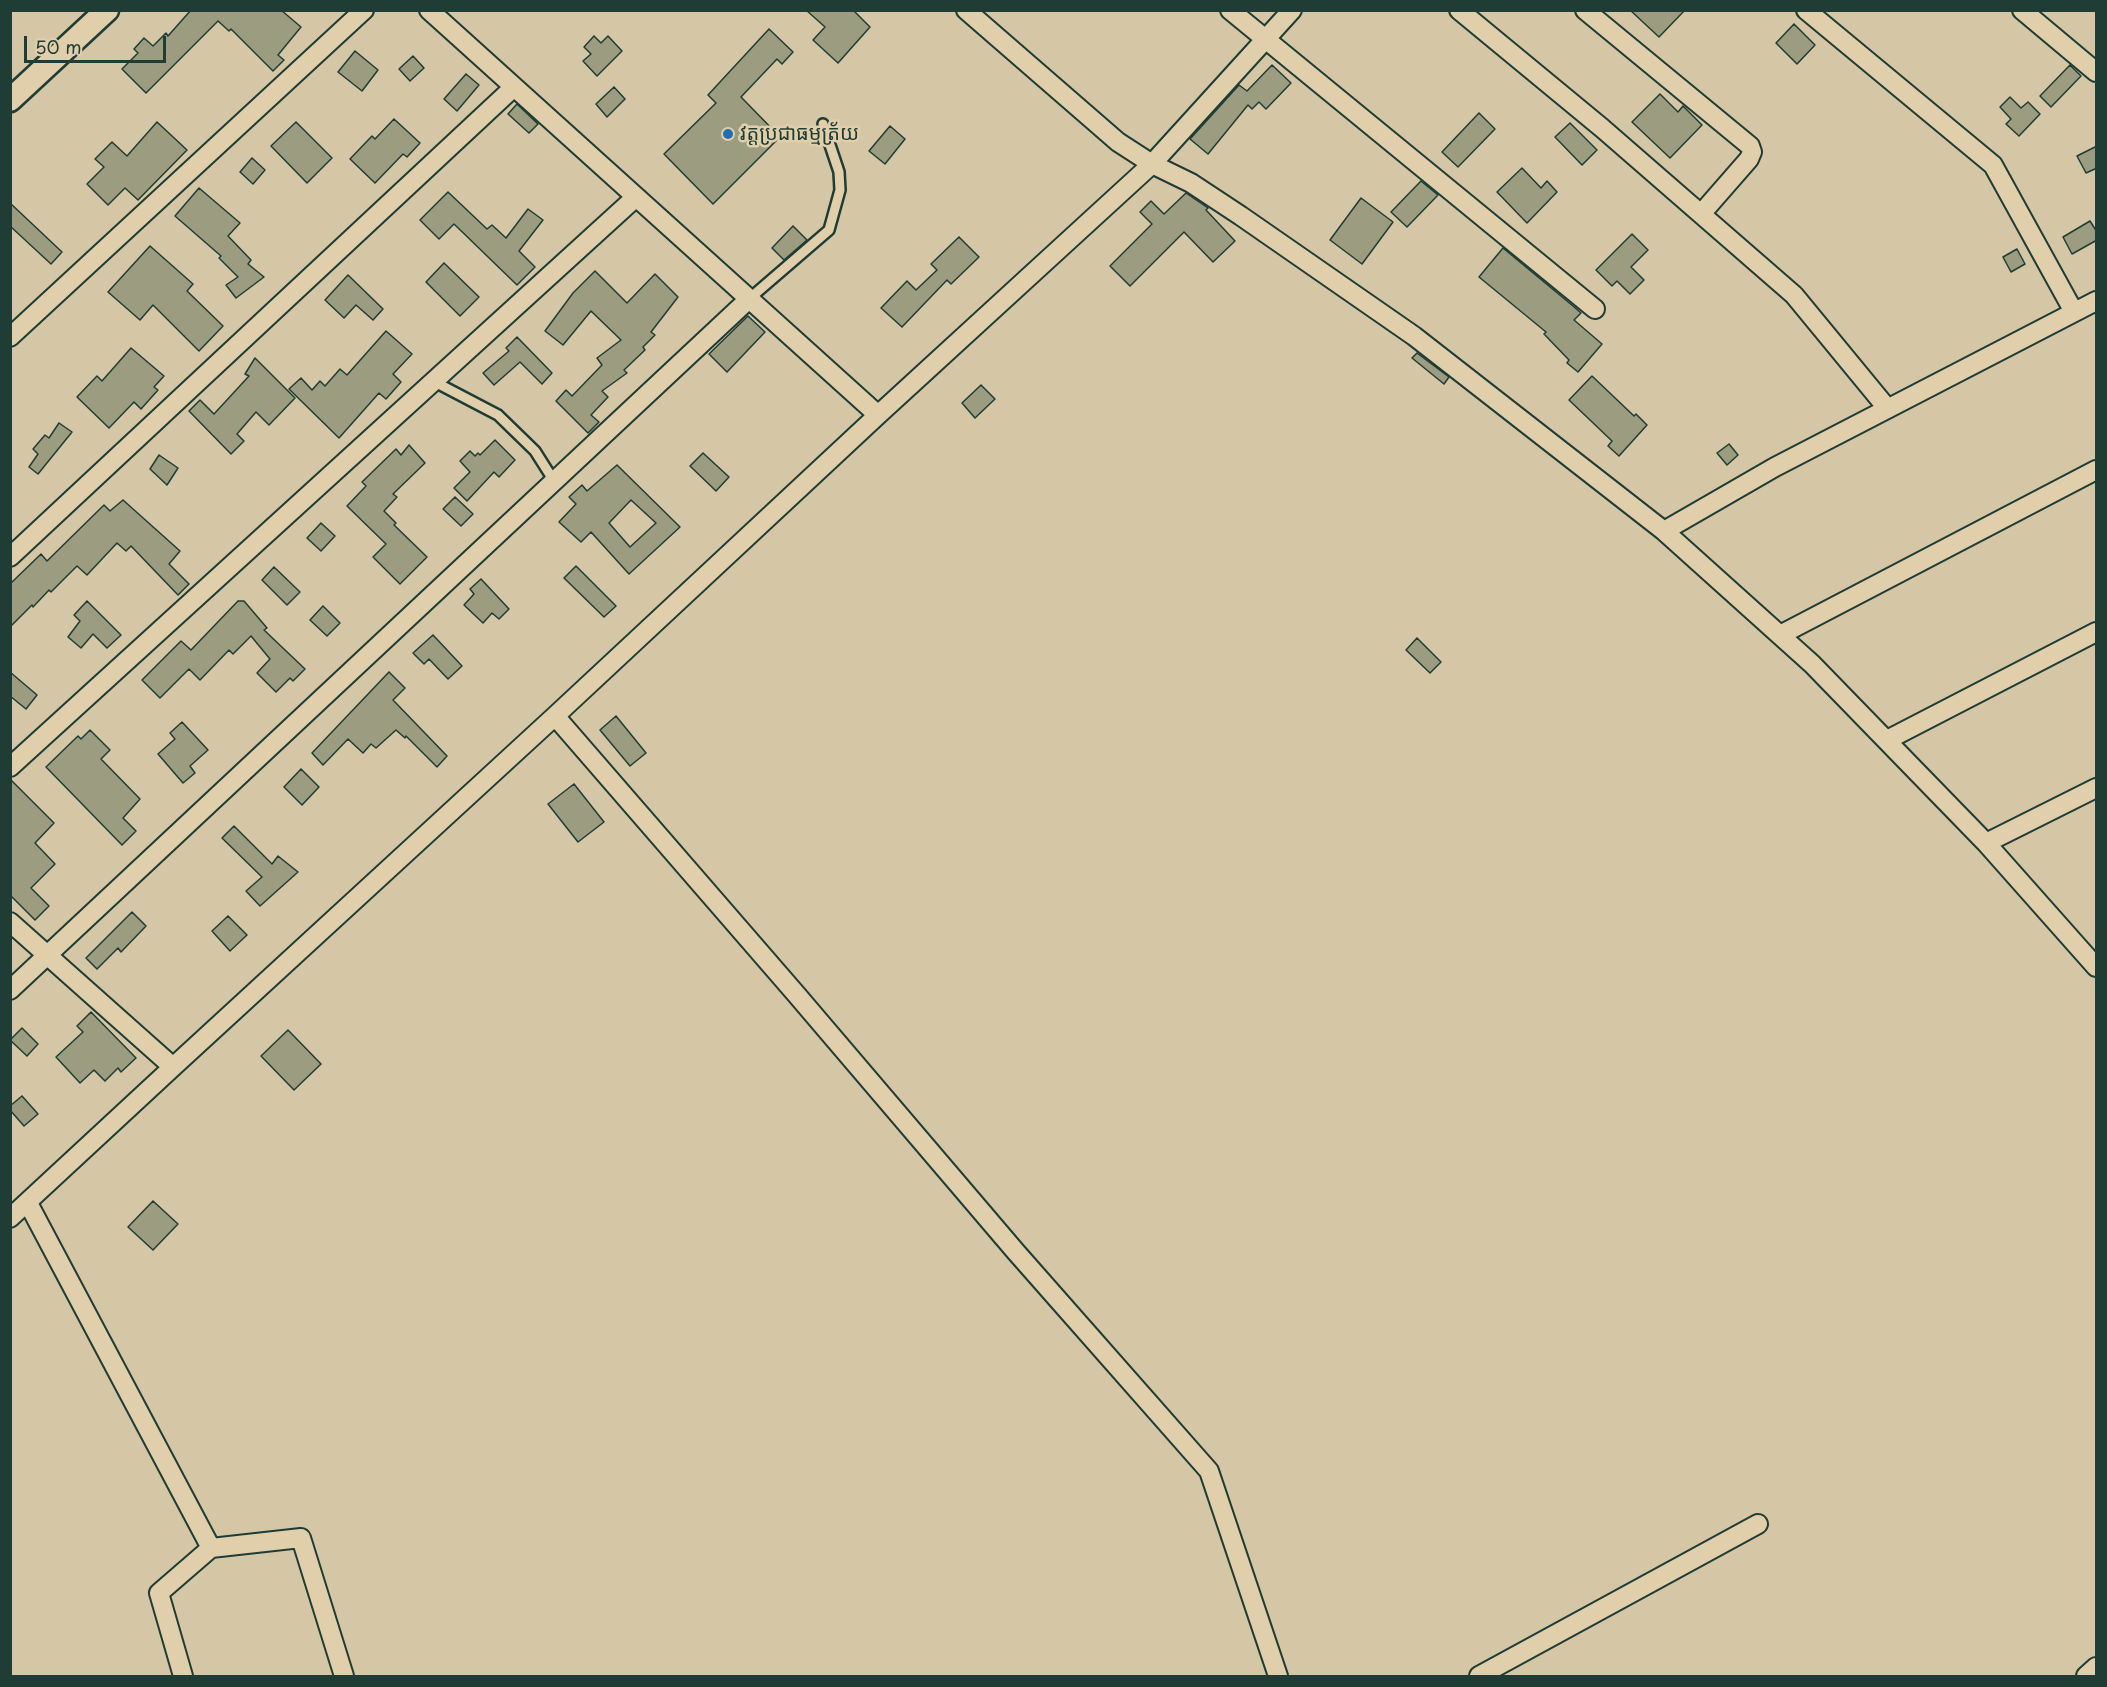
<!DOCTYPE html>
<html>
<head>
<meta charset="utf-8">
<style>
	body { margin:0 }
	#map { position:relative; width:2107px; height:1687px; overflow:hidden; background:#d5c6a5; font-family:"Playpen Sans",sans-serif }
	canvas { display:block }
	.frame { position:absolute; inset:0; border:12px solid #1f3d34; pointer-events:none }
	.scale { position:absolute; left:24px; top:36px; width:142px; height:27px; box-sizing:border-box; border:3px solid #1f3d34; border-top:0; padding-left:8px; font-size:18px; line-height:21px; white-space:nowrap; color:#1f3d34; -webkit-text-stroke:4px #e1cfac; paint-order:stroke }
</style>
</head>
<body>
<div id="map">
<canvas width="2107" height="1687"></canvas>
<div class="frame"></div>
<div class="scale">50 m</div>
</div>
<script>
const g = document.querySelector('canvas').getContext('2d');
g.lineJoin = 'round';
function fillPath(path, color) {
  g.fillStyle = color;
  g.fill(path, 'evenodd');
}
function shape(rows) {
  const path = new Path2D();
  for (const r of rows) {
    path.moveTo(r[0], r[1]);
    for (let i = 2; i < r.length; i += 2) path.lineTo(r[i], r[i + 1]);
  }
  return path;
}
function stroke(path, color, width, dash) {
  g.strokeStyle = color;
  g.lineWidth = width;
  g.lineCap = dash ? 'butt' : 'round';
  g.setLineDash(dash || []);
  g.stroke(path);
}
function label(font, color, halo, rows, align = 'center') {
  g.font = font + ' "Playpen Sans","Noto Sans Khmer",sans-serif';
  g.lineWidth = 5;
  g.setLineDash([]);
  g.textBaseline = 'middle';
  g.strokeStyle = halo;
  g.fillStyle = color;
  for (const [text, x, y, turn = 0] of rows) {
    g.save();
    g.translate(x, y);
    g.rotate((+turn || 0) * Math.PI / 180);
    g.textAlign = isNaN(turn) ? turn : align;
    if (halo) g.strokeText(text, 0, 0);
    g.fillText(text, 0, 0);
    g.restore();
  }
}
const building = shape([
	[191,10,281,10,301,27,278,55,284,60,273,71,231,29,229,31,218,21,146,93,122,69,138,53,134,49,144,38,153,46,166,33,168,36,191,10],
	[806,10,853,10,870,27,838,63,813,40,825,27,806,10],
	[1630,10,1685,10,1659,37,1630,10],
	[1794,24,1815,45,1797,64,1776,43,1794,24],
	[769,29,793,52,782,64,777,59,741,97,780,137,713,204,664,154,716,103,708,95,769,29],
	[594,36,601,43,608,36,622,51,597,76,583,61,591,54,584,47,594,36],
	[355,51,378,70,362,91,338,72,355,51],
	[413,56,424,68,410,81,399,69,413,56],
	[1272,65,1291,83,1266,109,1259,102,1252,109,1248,105,1208,154,1190,139,1239,85,1247,91,1272,65],
	[2070,65,2081,76,2051,107,2040,96,2070,65],
	[466,74,479,85,457,111,444,99,466,74],
	[614,87,625,99,607,117,596,104,614,87],
	[1660,94,1678,112,1683,106,1702,125,1670,158,1632,122,1660,94],
	[2010,97,2021,108,2028,102,2040,114,2019,136,2006,124,2011,119,2000,107,2010,97],
	[517,104,538,124,529,133,508,114,517,104],
	[1479,113,1495,129,1458,167,1442,152,1479,113],
	[394,119,420,143,407,157,403,154,375,183,350,159,372,136,375,139,394,119],
	[157,122,187,150,138,200,125,188,108,205,87,184,104,167,95,159,112,142,127,156,157,122],
	[296,122,332,158,307,183,271,146,296,122],
	[1570,123,1597,150,1582,165,1555,137,1570,123],
	[890,126,905,139,885,164,869,151,890,126],
	[2097,146,2097,168,2086,173,2077,156,2097,146],
	[252,158,265,170,253,184,240,172,252,158],
	[1522,168,1541,188,1547,181,1557,192,1527,223,1497,192,1522,168],
	[1421,181,1438,195,1407,227,1391,212,1421,181],
	[199,188,240,223,228,236,251,260,248,264,264,277,236,298,226,285,238,277,219,258,221,256,175,216,199,188],
	[448,192,487,229,492,225,506,238,528,209,543,220,519,251,535,267,517,285,454,224,439,239,420,220,448,192],
	[1186,193,1208,208,1206,210,1235,241,1213,262,1184,232,1130,286,1110,266,1152,224,1140,212,1151,201,1164,214,1186,193],
	[1361,198,1393,222,1362,264,1330,240,1361,198],
	[10,203,62,252,51,264,10,226,10,203],
	[2090,221,2097,232,2097,240,2072,254,2063,237,2090,221],
	[793,226,807,240,784,260,772,248,793,226],
	[1632,234,1648,250,1631,267,1644,280,1630,294,1617,281,1612,286,1596,270,1632,234],
	[959,237,979,257,951,284,947,280,902,327,881,308,907,281,916,290,937,270,931,264,959,237],
	[150,246,193,284,187,291,223,326,199,351,153,305,140,320,108,292,150,246],
	[1503,248,1573,306,1581,313,1574,320,1602,344,1578,372,1567,363,1569,360,1544,334,1546,332,1479,277,1503,248],
	[2017,249,2025,264,2011,272,2003,257,2017,249],
	[444,263,479,297,460,316,426,282,444,263],
	[595,271,627,303,655,274,678,297,651,332,655,335,643,347,645,350,624,370,627,373,602,391,608,397,591,415,599,422,588,433,556,401,566,390,572,396,602,365,597,358,621,340,591,311,563,345,545,331,573,293,595,271],
	[348,275,383,309,373,320,356,305,344,318,325,300,348,275],
	[748,316,765,332,727,372,709,354,748,316],
	[386,331,412,354,393,374,401,382,386,399,379,393,339,438,289,389,301,378,312,390,320,381,325,386,340,369,347,375,386,331],
	[517,337,552,373,542,384,520,362,494,385,483,373,509,351,506,348,517,337],
	[131,348,164,376,154,387,158,390,141,409,134,402,109,428,77,397,97,376,102,381,131,348],
	[1417,353,1449,377,1444,384,1412,358,1417,353],
	[255,358,295,398,269,425,256,412,237,434,244,441,231,454,189,411,200,400,214,414,249,376,245,374,255,358],
	[1592,376,1634,416,1636,414,1647,425,1619,456,1608,446,1612,441,1569,400,1592,376],
	[981,385,995,399,975,418,962,403,981,385],
	[59,423,72,432,38,474,29,467,38,454,33,449,45,435,49,438,59,423],
	[495,440,515,460,499,477,494,472,467,501,454,488,470,472,460,461,470,451,475,456,478,453,480,455,495,440],
	[1729,444,1738,455,1727,465,1717,453,1729,444],
	[409,445,425,463,393,494,397,497,384,511,396,523,394,525,427,557,400,584,373,557,386,544,347,506,366,486,362,482,396,449,401,455,409,445],
	[703,453,729,477,716,491,690,466,703,453],
	[159,455,178,468,167,485,150,469,159,455],
	[617,465,680,527,629,574,591,532,581,542,559,522,576,504,569,497,582,485,587,491,617,465],
	[631,500,656,523,630,547,609,523,631,500],
	[455,497,473,514,461,526,443,509,455,497],
	[123,500,180,551,169,564,189,584,178,595,131,546,126,551,117,543,87,575,77,566,51,592,49,590,33,607,32,605,10,627,10,584,41,554,47,561,104,505,110,511,123,500],
	[321,523,335,536,321,551,307,538,321,523],
	[576,566,616,606,604,617,564,578,576,566],
	[274,567,300,592,287,605,262,580,274,567],
	[481,579,509,609,499,619,492,613,483,623,464,605,474,594,470,589,481,579],
	[87,601,121,635,107,648,93,634,81,648,68,637,80,621,74,615,87,601],
	[238,601,244,601,267,628,264,630,305,669,293,681,290,678,276,692,257,673,270,659,251,636,233,654,229,650,200,680,189,669,160,698,142,680,181,641,191,650,238,601],
	[323,606,340,623,327,636,310,620,323,606],
	[433,635,462,666,448,679,429,659,424,664,413,653,433,635],
	[1417,638,1441,662,1430,673,1406,650,1417,638],
	[10,672,37,695,26,709,10,696,10,672],
	[389,672,405,688,393,700,447,756,437,767,406,736,405,738,396,730,376,748,371,744,363,753,348,739,323,765,312,753,389,672],
	[616,716,646,753,630,766,600,730,616,716],
	[182,722,208,750,190,766,195,773,183,783,158,754,175,739,170,733,182,722],
	[90,730,110,750,101,759,140,799,123,818,136,831,122,845,46,767,78,736,81,739,90,730],
	[301,769,319,787,302,805,284,787,301,769],
	[10,779,54,823,35,843,55,864,31,888,49,906,35,920,10,895,10,779],
	[574,784,604,822,578,842,548,804,574,784],
	[234,826,272,864,278,856,298,872,260,906,246,891,262,877,222,838,234,826],
	[132,912,146,926,121,952,118,948,97,969,86,958,132,912],
	[228,916,247,935,230,951,212,931,228,916],
	[91,1012,136,1058,121,1072,118,1068,105,1081,94,1070,80,1083,56,1057,83,1032,77,1026,91,1012],
	[22,1028,38,1044,27,1056,10,1040,22,1028],
	[288,1030,321,1064,294,1090,261,1056,288,1030],
	[22,1096,38,1114,24,1126,10,1110,10,1106,22,1096],
	[153,1201,178,1224,153,1250,128,1227,153,1201]
]);
const service = shape([
	[749,299,829,230,840,190,839,172,823,124],
	[433,381,498,415,535,451,554,481]
]);
const minor = shape([
	[429,10,878,415],
	[966,10,1118,142,1152,164,1191,183,1241,216,1414,336,1664,531,1812,664,1986,843,2096,967],
	[1230,10,1595,309],
	[1459,10,1602,128,1794,295,1887,408],
	[1585,10,1750,146,1752,152,1749,159,1701,214],
	[1806,10,1993,165,2074,312],
	[2022,10,2096,72],
	[10,337,364,10],
	[1664,531,1775,467,2096,301],
	[10,557,514,87],
	[1780,635,2096,470],
	[555,716,796,994,1016,1252,1209,1471,1278,1676],
	[1887,740,2096,632],
	[10,767,636,197],
	[1986,843,2096,788],
	[10,922,173,1067],
	[10,990,749,299],
	[28,1203,211,1548,301,1538,344,1676],
	[10,1218,173,1067,555,716,878,415,1152,164,1292,10],
	[183,1676,159,1593,211,1548],
	[1479,1676,1758,1524],
	[2086,1676,2096,1667]
]);
const tertiary = shape([
	[10,100,107,10]
]);
const markers = [
	[728,134,6,"#1f6fb2"]
];
const poiNames = [
	["វត្តប្រជាធម្មត្រ័យ",740,134]
];
fillPath(building, '#9c9c81');
stroke(building, '#1f3d34', 1.5);
stroke(service, '#1f3d34', 14);
stroke(minor, '#1f3d34', 22);
stroke(tertiary, '#1f3d34', 27);
stroke(service, '#e1cfac', 9);
stroke(minor, '#e1cfac', 18);
stroke(tertiary, '#e1cfac', 22);
for (const [x, y, r, color] of markers) {
  const dot = new Path2D();
  dot.arc(x, y, r, 0, 2 * Math.PI);
  g.fillStyle = color;
  g.fill(dot);
  stroke(dot, '#e1cfac', 2);
}
label('20px', '#1f3d34', '#e1cfac', poiNames, 'left');
</script>
</body>
</html>
